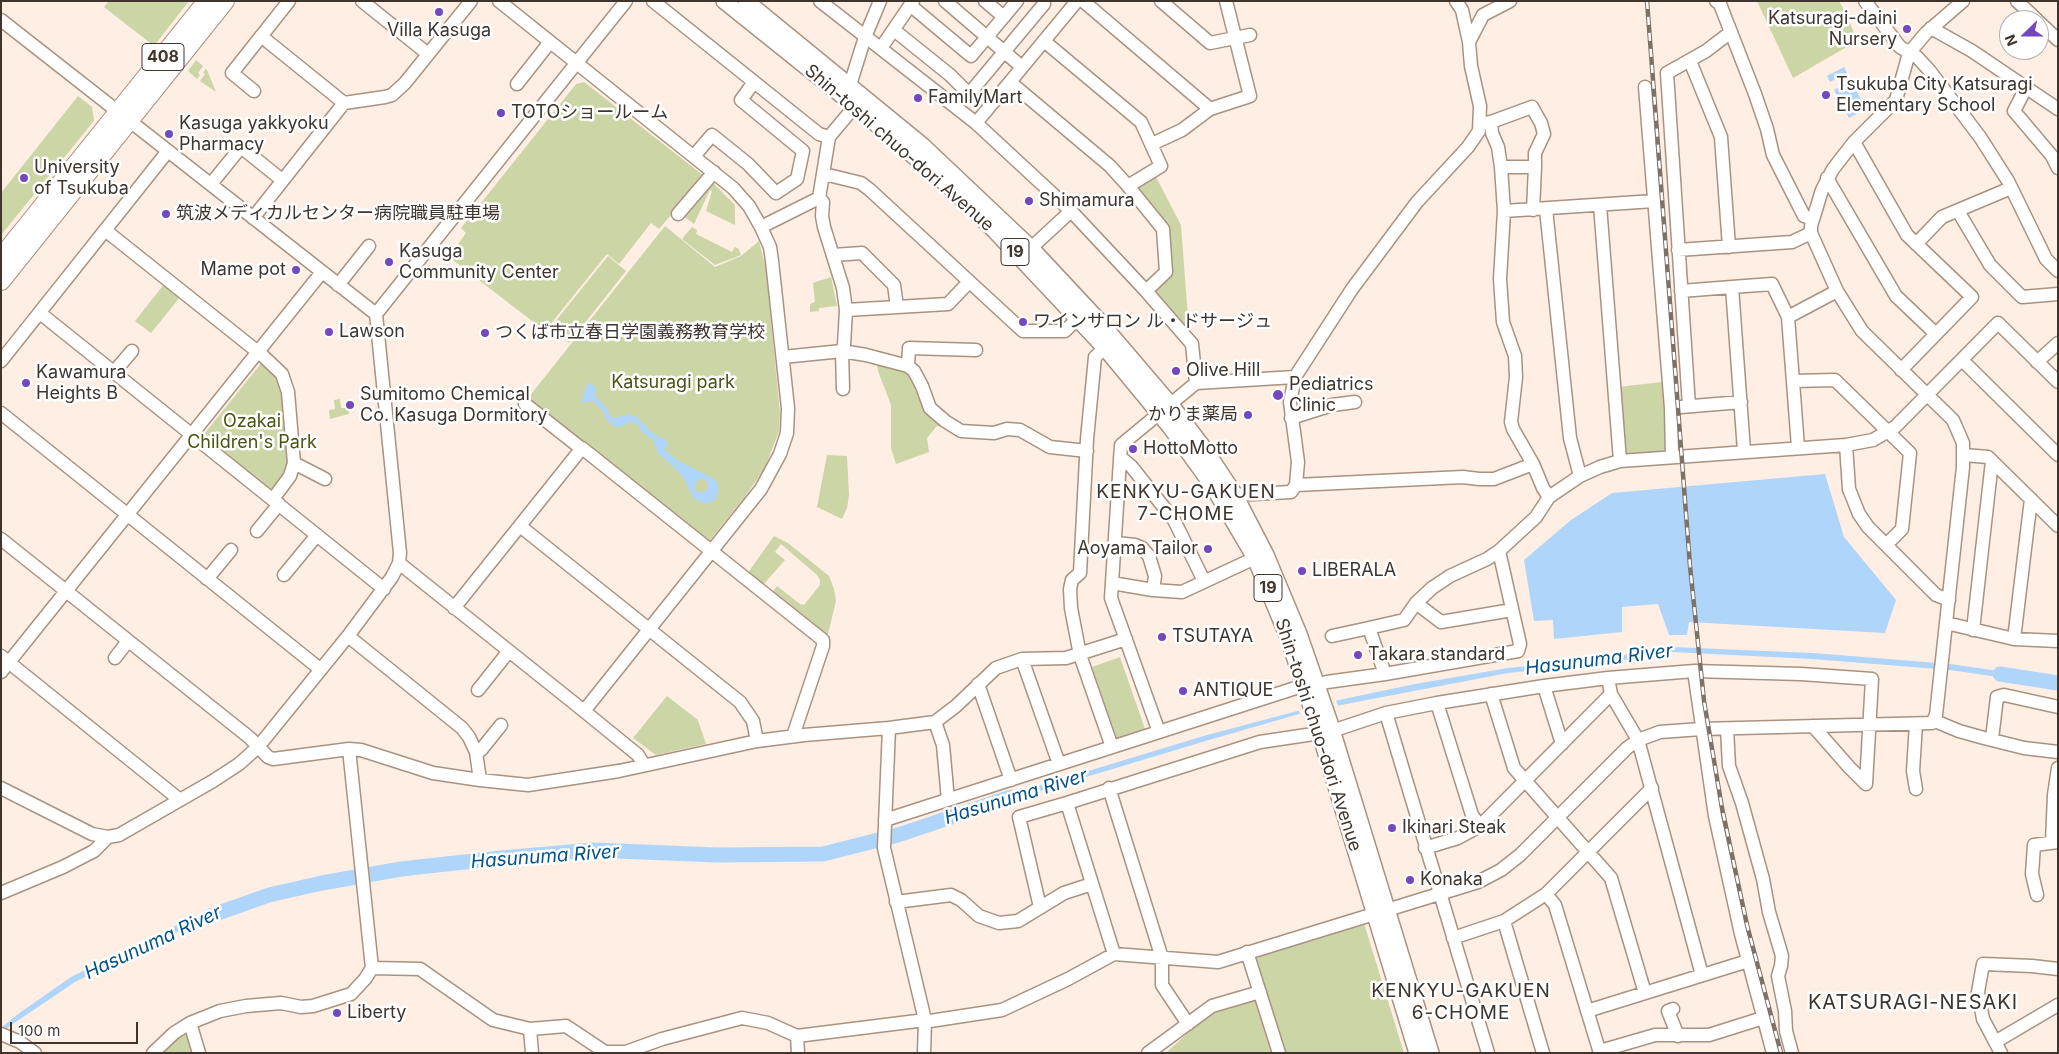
<!DOCTYPE html>
<meta charset="utf-8">
<style>
body{margin:0}
#map{position:relative;width:2059px;height:1054px;overflow:hidden;background:#feeee3;font-family:Inter,sans-serif}
canvas{display:block}
.frame{position:absolute;inset:0;border:2px solid #3f352d;pointer-events:none}
.north{position:absolute;left:1999px;top:10px;width:50px;height:50px;box-sizing:border-box;background:#fff;border:1px solid #b2aeab;border-radius:50%;rotate:248deg;font-size:14px;font-weight:700;line-height:20px;text-align:center;color:#3f352d}
.north::after{content:'';display:block;margin:auto;width:18px;height:22px;background:#7447bf;clip-path:polygon(50% 0,100% 100%,50% 72%,0 100%)}
.scale{position:absolute;left:10px;top:1022px;width:128px;height:22px;box-sizing:border-box;border:2px solid #3f352d;border-top:0;padding-left:6px;font-size:15px;line-height:18px;white-space:nowrap;color:#3f352d;-webkit-text-stroke:4px #fff;paint-order:stroke}
</style>
<div id="map">
<canvas width="2059" height="1054"></canvas>
<div class="frame"></div>
<div class="north">N</div>
<div class="scale">100 m</div>
</div>
<script>
const c = document.querySelector('canvas').getContext('2d');
c.lineJoin = 'round';
function paint(path, color) {
  c.fillStyle = color;
  c.fill(path, 'evenodd');
}
function shape(rows) {
  const path = new Path2D();
  for (const r of rows) {
    path.moveTo(r[0], r[1]);
    for (let i = 2; i < r.length; i += 2) path.lineTo(r[i], r[i + 1]);
  }
  return path;
}
function trace(path, color, width, dash) {
  c.strokeStyle = color;
  c.lineWidth = width;
  c.lineCap = dash ? 'butt' : 'round';
  c.setLineDash(dash || []);
  c.stroke(path);
}
function label(font, color, halo, rows, align = 'center') {
  c.font = font + ' Inter,"Noto Sans JP",sans-serif';
  c.lineWidth = 5;
  c.setLineDash([]);
  c.textBaseline = 'middle';
  c.strokeStyle = halo;
  c.fillStyle = color;
  for (const [text, x, y, turn = 0] of rows) {
    c.save();
    c.translate(x, y);
    c.rotate((+turn || 0) * Math.PI / 180);
    c.textAlign = isNaN(turn) ? turn : align;
    if (halo) c.strokeText(text, 0, 0);
    c.fillText(text, 0, 0);
    c.restore();
  }
}
const green = shape([
 [109,1,189,1,154,46,104,7],
 [1757,1,1839,1,1846,13,1858,43,1850,45,1793,78],
 [196,60,203,66,198,73,200,75,197,79,188,71],
 [206,69,207,70,216,92,200,81,205,74,203,72],
 [584,82,704,176,659,229,651,223,619,264,607,254,545,331,449,257,466,233,461,228,576,84],
 [78,96,92,107,94,121,1,235,1,193],
 [1156,177,1181,225,1189,332,1158,300,1160,298,1155,291,1171,277,1167,228,1138,193,1139,188],
 [713,183,735,205,735,225,706,211,712,191,710,190,694,224,682,215,709,184],
 [665,226,715,267,741,256,759,241,766,269,780,413,779,431,765,468,744,498,710,540,705,541,528,398],
 [692,227,697,230,696,234,732,252,735,247,739,249,741,255,715,265,682,239],
 [608,256,626,271,569,343,550,328],
 [831,277,837,306,819,308,819,311,810,312,810,304,815,302,813,283],
 [165,283,181,296,151,333,135,321],
 [263,361,273,369,283,386,290,467,274,491,269,492,201,438],
 [877,363,908,371,945,423,936,427,927,438,929,452,896,464,891,448,891,405,878,371],
 [1662,382,1669,449,1663,455,1626,457,1622,452,1618,387],
 [340,399,341,408,348,408,349,414,330,419,329,410,335,409,334,400],
 [827,455,847,456,849,495,847,508,842,519,817,507],
 [774,536,788,543,829,576,834,589,836,601,827,638,771,594,777,586,800,604,804,605,820,585,820,580,817,575,781,544,775,552,785,560,762,586,747,574],
 [1120,657,1145,729,1117,739,1092,667],
 [667,696,698,720,706,744,656,755,633,738],
 [1363,920,1404,1053,1284,1053,1255,959,1255,955],
 [1256,997,1275,1053,1166,1053,1210,1012],
 [187,1029,196,1053,159,1053]
]);
const water = shape([
 [1844,67,1847,73,1830,82,1827,76],
 [1851,81,1866,109,1849,118,1834,90],
 [591,383,596,388,595,396,607,408,610,415,614,418,629,414,638,418,651,432,667,441,667,447,664,449,677,460,716,480,719,489,716,499,706,504,694,499,684,479,676,469,658,453,653,440,641,431,638,425,631,421,621,427,615,427,605,418,604,412,594,402,592,401,582,403,581,401,587,385],
 [701,479,706,480,708,485,708,489,701,493,696,491,695,486,697,481],
 [1825,474,1844,537,1896,600,1885,633,1689,622,1687,635,1669,635,1658,604,1622,607,1622,632,1554,639,1553,620,1534,621,1524,560,1571,520,1612,493],
 [1671,647,1813,653,1950,664,2020,674,2019,680,1950,670,1812,659,1672,652,1607,663,1508,673,1341,705,1299,714,1209,740,993,805,992,800,1207,735,1339,700,1415,684,1508,668,1607,658],
 [228,905,230,911,172,934,75,982,1,1032,1,1028,18,1014,71,977,170,928]
]);
const pier = shape([
 [1335,698,1339,708,1301,717,1298,707]
]);
const river = shape([
 [2000,674,2058,683],
 [210,916,269,895,322,883,401,869,501,858,593,850,717,855,823,854,898,835,1011,797]
]);
const minor = shape([
 [362,1,428,54],
 [499,1,733,188,749,206,761,227,770,247,772,261,788,408,787,433,780,454,761,489,584,711],
 [653,1,819,134,829,137],
 [820,1,976,123,1071,211,1146,291,1192,344,1196,383],
 [945,1,1022,67],
 [985,1,1004,17],
 [1083,1,1210,109],
 [1161,1,1210,43,1250,35],
 [1456,1,1462,10,1469,42],
 [1716,1,1720,4,1755,94,1767,129,1773,155,1804,216,1812,219],
 [1865,1,1900,47,1917,57,1929,70,1980,137,2008,181,2046,259,2058,271],
 [2017,1,2037,20],
 [910,5,971,56,1017,1],
 [1,20,376,314],
 [2039,22,2058,40],
 [1931,28,1972,51,2058,109],
 [894,30,950,75,969,94,1044,4],
 [261,36,344,103,385,97,392,95,405,83,471,1],
 [1044,41,1141,122,1161,166,1128,186,1163,229,1166,272,1146,291],
 [881,48,913,1],
 [1690,61,1721,137,1729,247],
 [1010,82,1110,166,1128,186],
 [517,84,550,42],
 [850,85,865,37,880,1],
 [1645,87,1671,408,1672,457],
 [2026,88,2014,111,2052,156,2058,168],
 [254,91,232,73,289,1],
 [1491,122,1532,107,1541,123,1544,134,1535,153,1535,167,1501,167],
 [976,123,1077,1],
 [1480,124,1491,122,1492,133,1498,147,1501,167,1504,211,1500,279,1503,322,1515,356,1516,377,1511,422,1513,429,1533,464,1543,488,1549,497],
 [1854,142,1907,235,1972,297,1901,370],
 [1152,144,1182,130,1210,109,1250,96,1226,1],
 [694,156,712,135,748,164,776,193,797,179,803,151,741,100,754,82],
 [824,174,861,183,870,190,1023,331,1065,331,1078,318],
 [1827,178,1896,296,1936,334],
 [211,184,241,147,282,180],
 [1600,205,1620,461],
 [1546,209,1570,438,1580,476],
 [1533,210,1535,167],
 [1504,211,1654,201],
 [1958,211,1990,265,2022,297,2058,294],
 [678,214,714,172],
 [253,218,344,103],
 [761,227,819,198,829,137,855,106],
 [105,230,263,356,282,374,288,392,294,463,290,476,273,499],
 [1916,244,1942,217,2011,188],
 [1031,248,1071,211],
 [1678,250,1792,242,1811,233],
 [833,255,862,253,894,285,897,307],
 [338,285,369,246],
 [1681,291,1732,287],
 [846,310,948,304,969,282],
 [40,313,384,589],
 [1105,348,1095,357,1087,439,1080,573,1072,580,1070,589,1071,608,1080,655,1112,747],
 [783,357,842,351,844,345,846,310,843,288,824,227,822,216,823,202,819,198],
 [1962,360,2058,455],
 [1,361,168,151],
 [2037,362,2058,343],
 [908,366,909,348,976,350],
 [114,372,132,351],
 [1793,381,1835,380,1910,453,1902,529,1886,545],
 [843,389,842,351,866,355,908,366,914,371,922,386,930,408,945,421,961,431,994,433,1007,429,1020,430,1050,447,1087,451],
 [525,404,582,449],
 [1689,406,1667,73,1706,51,1731,32],
 [1681,407,1741,402],
 [1,413,320,669],
 [1291,418,1332,405,1355,402],
 [1846,445,1849,489,1859,514,1868,527,1936,595,1949,600],
 [1798,447,1788,317,1837,291],
 [1744,451,1732,287,1772,284,1788,317],
 [1964,455,1988,457,2058,526],
 [1120,457,1131,466,1174,520,1204,581],
 [294,463,325,479],
 [1296,485,1463,477,1479,479,1494,479,1533,464],
 [1235,495,1291,492,1296,485,1298,462,1290,402,1295,377],
 [520,526,740,702,753,721,757,741],
 [257,531,279,504],
 [1,539,250,738,268,757,273,759,349,749,361,750,433,773,480,780,528,785,619,771,757,741,804,735,889,728,935,722,956,706,996,668,1022,659,1066,658,1126,639],
 [1116,543,1135,545,1142,548,1149,556,1155,576,1153,590],
 [399,563,584,711,638,755,644,765],
 [284,575,317,535],
 [207,579,231,550],
 [1112,583,1153,590,1182,592,1255,558],
 [1416,603,1441,622,1512,610],
 [454,608,582,448,823,640,823,646,793,736],
 [1946,623,2014,639,2058,641],
 [1973,630,1992,461],
 [348,636,462,728,469,737,476,752,480,780],
 [1332,636,1369,628],
 [2014,639,2031,499],
 [1,656,180,800],
 [115,658,128,641],
 [1022,659,1059,764],
 [1694,671,1715,816,1741,934,1773,1053],
 [1,672,322,272],
 [1385,674,1518,651,1520,644,1499,551],
 [1608,678,1611,694,1638,740,1702,975],
 [978,684,1011,780],
 [1317,685,1327,682,1385,674,1369,628,1404,620,1416,603,1432,588,1450,576,1487,559,1499,551,1536,517,1549,497,1580,476,1600,467,1620,461,1846,445,1873,440,1895,427,1998,323,2058,382],
 [1544,686,1562,744],
 [478,690,509,651],
 [1491,694,1514,768,1611,878,1645,993],
 [1437,703,1472,815,1480,826],
 [1386,713,1488,1053],
 [1935,721,1959,731,1984,738,2024,748,2058,752],
 [935,722,943,745,948,800],
 [1916,724,1913,771,1916,789],
 [1813,726,1849,767,1866,784],
 [889,728,884,848,925,1020,924,1053],
 [1727,729,1729,766,1742,803,1763,879,1769,912,1782,956,1781,966,1778,976,1785,1011,1786,1031,1792,1053],
 [1332,731,1386,713,1437,703,1544,686,1608,678,1694,671,1801,674,1872,679,1866,784],
 [1159,732,1111,598,1121,445,1196,383,1295,377,1352,289,1417,202,1468,147,1479,131,1480,106,1471,66,1469,42,1483,15,1510,1],
 [1992,739,1997,697,2004,695,2058,707],
 [349,749,372,968,420,969,493,1020,530,1029,566,1026,605,1052,626,1052,662,1039,742,1018,768,1023,797,1036,925,1020,930,1021,1002,1010,1068,979,1114,954,1218,962,1478,882,1501,870,1520,855,1627,748,1638,740,1660,732,1701,729,1932,723,1936,715,1963,467,1963,443,1953,420,1862,331,1837,291,1811,233,1811,226,1822,190,1833,169,1854,142,1896,100,1909,53,1926,33,1963,1],
 [476,752,481,750,501,725],
 [1,788,92,834,108,837,119,835,213,781,239,764,258,747,348,636,392,577,399,563,400,553,376,314,626,1],
 [1109,788,1162,958,1162,985,1188,1024],
 [1067,803,1260,742,1320,733],
 [885,820,1305,685],
 [2052,842,2054,795,2058,768],
 [1425,848,1458,838,1480,826,1611,694],
 [1,893,63,867,94,851,108,837],
 [1546,894,1555,905,1600,1053],
 [2037,895,2032,874,2034,845,2058,842],
 [896,902,951,895,961,900,979,916,999,923,1018,921,1064,893,1092,884],
 [1040,907,1019,817,1067,803,1114,954],
 [1504,921,1543,1053],
 [1453,938,1504,921,1546,894,1652,788],
 [1247,952,1279,1053],
 [1673,1009,1668,1011,1678,1036],
 [1587,1011,1748,961],
 [190,1023,199,1053],
 [530,1029,532,1053],
 [1,1034,20,1042,35,1053],
 [797,1036,798,1053],
 [1995,1042,2058,1005],
 [1600,1051,1655,1035,1709,1035,1763,1018],
 [153,1053,174,1033,190,1023,220,1011,246,1006,281,1003,301,1007,313,1006,351,994,365,979,372,968],
 [1148,1053,1212,1006,1260,992],
 [2001,1053,1983,1019,1978,992,1983,964,2032,966,2058,969]
]);
const major = shape([
 [724,1,855,106,952,189,996,232,1105,348,1171,428,1212,485,1255,558,1287,635,1317,724,1417,1053],
 [746,1,922,145,1031,248,1101,323,1171,405,1206,451,1235,495,1266,555,1299,634,1329,720,1431,1053]
]);
const highway = shape([
 [1,258,207,1],
 [1,281,225,1]
]);
const rail = shape([
 [1647,1,1690,566,1704,701,1722,808,1747,925,1781,1053]
]);
const markers = [
 [439,12,5,"#7447bf"],
 [1907,29,5,"#7447bf"],
 [1826,95,5,"#7447bf"],
 [918,98,5,"#7447bf"],
 [501,113,5,"#7447bf"],
 [169,134,5,"#7447bf"],
 [24,178,5,"#7447bf"],
 [1029,201,5,"#7447bf"],
 [166,214,5,"#7447bf"],
 [389,262,5,"#7447bf"],
 [296,270,5,"#7447bf"],
 [1023,322,5,"#7447bf"],
 [329,332,5,"#7447bf"],
 [485,333,5,"#7447bf"],
 [1176,371,5,"#7447bf"],
 [26,383,5,"#7447bf"],
 [1278,395,6,"#7447bf"],
 [350,405,5,"#7447bf"],
 [1248,415,5,"#7447bf"],
 [1133,449,5,"#7447bf"],
 [1208,549,5,"#7447bf"],
 [1302,571,5,"#7447bf"],
 [1162,637,5,"#7447bf"],
 [1358,655,5,"#7447bf"],
 [1183,691,5,"#7447bf"],
 [1392,828,5,"#7447bf"],
 [1410,880,5,"#7447bf"],
 [337,1013,5,"#7447bf"]
];
const shields = [
 [163,57,42],
 [1015,252,28],
 [1268,588,28]
];
const shieldNames = [
 ["408",163,57],
 ["19",1015,252],
 ["19",1268,588]
];
const poiNames = [
 ["Katsuragi-daini",1897,19,"right"],
 ["Nursery",1897,40,"right"],
 ["Villa Kasuga",439,31,"center"],
 ["Tsukuba City Katsuragi",1836,85],
 ["Elementary School",1836,106],
 ["FamilyMart",928,98],
 ["TOTOショールーム",511,113],
 ["Kasuga yakkyoku",179,124],
 ["Pharmacy",179,145],
 ["University",34,168],
 ["of Tsukuba",34,189],
 ["Shimamura",1039,201],
 ["筑波メディカルセンター病院職員駐車場",176,214],
 ["Kasuga",399,252],
 ["Community Center",399,273],
 ["Mame pot",286,270,"right"],
 ["ワインサロン ル・ドサージュ",1033,322],
 ["Lawson",339,332],
 ["つくば市立春日学園義務教育学校",495,333],
 ["Olive Hill",1186,371],
 ["Kawamura",36,373],
 ["Heights B",36,394],
 ["Pediatrics",1289,385],
 ["Clinic",1289,406],
 ["Sumitomo Chemical",360,395],
 ["Co. Kasuga Dormitory",360,416],
 ["かりま薬局",1238,415,"right"],
 ["HottoMotto",1143,449],
 ["Aoyama Tailor",1198,549,"right"],
 ["LIBERALA",1312,571],
 ["TSUTAYA",1172,637],
 ["Takara standard",1368,655],
 ["ANTIQUE",1193,691],
 ["Ikinari Steak",1402,828],
 ["Konaka",1420,880],
 ["Liberty",347,1013]
];
const streetNames = [
 ["Shin-toshi chuo-dori Avenue",899,148,41],
 ["Shin-toshi chuo-dori Avenue",1318,735,72]
];
const parkNames = [
 ["Katsuragi park",673,383],
 ["Ozakai",252,422],
 ["Children's Park",252,443]
];
const neighbourhoodNames = [
 ["KENKYU-GAKUEN",1186,492],
 ["7-CHOME",1186,514],
 ["KENKYU-GAKUEN",1461,991],
 ["6-CHOME",1461,1013]
];
const waterNames = [
 ["Hasunuma River",1599,660,-7],
 ["Hasunuma River",1016,797,-17],
 ["Hasunuma River",545,857,-4],
 ["Hasunuma River",153,943,-25]
];
const quarterNames = [
 ["KATSURAGI-NESAKI",1913,1003]
];
paint(green, '#cbd5a6');
paint(water, '#afd5fb');
paint(pier, '#feeee3');
trace(river, '#afd5fb', 15);
trace(minor, '#a99280', 15);
trace(major, '#a99280', 18);
trace(highway, '#a99280', 20);
trace(minor, '#fff', 12);
trace(major, '#fff', 15);
trace(highway, '#fff', 18);
trace(rail, '#7d7168', 4.5);
trace(rail, '#fff', 2.5, [8]);
for (const [x, y, r, color] of markers) {
  const dot = new Path2D();
  dot.arc(x, y, r, 0, 2 * Math.PI);
  c.fillStyle = color;
  c.fill(dot);
  trace(dot, '#fff', 2);
}
for (const [x, y, w] of shields) {
  const box = new Path2D();
  box.roundRect(x - w / 2, y - 13.5, w, 27, 4);
  c.fillStyle = '#fff';
  c.fill(box);
  trace(box, '#3f352d', 1);
}
label('bold 16px', '#3f352d', null, shieldNames);
label('18px', '#3f352d', '#fff', poiNames, 'left');
label('18px', '#3f352d', '#fff', streetNames);
label('18px', '#4b5510', '#fff', parkNames);
c.letterSpacing = '1px';
label('19px', '#3f352d', '#fff', neighbourhoodNames);
c.letterSpacing = '0px';
label('italic 19px', '#035289', '#fff', waterNames);
c.letterSpacing = '1px';
label('20px', '#3f352d', '#fff', quarterNames);
c.letterSpacing = '0px';
</script>
